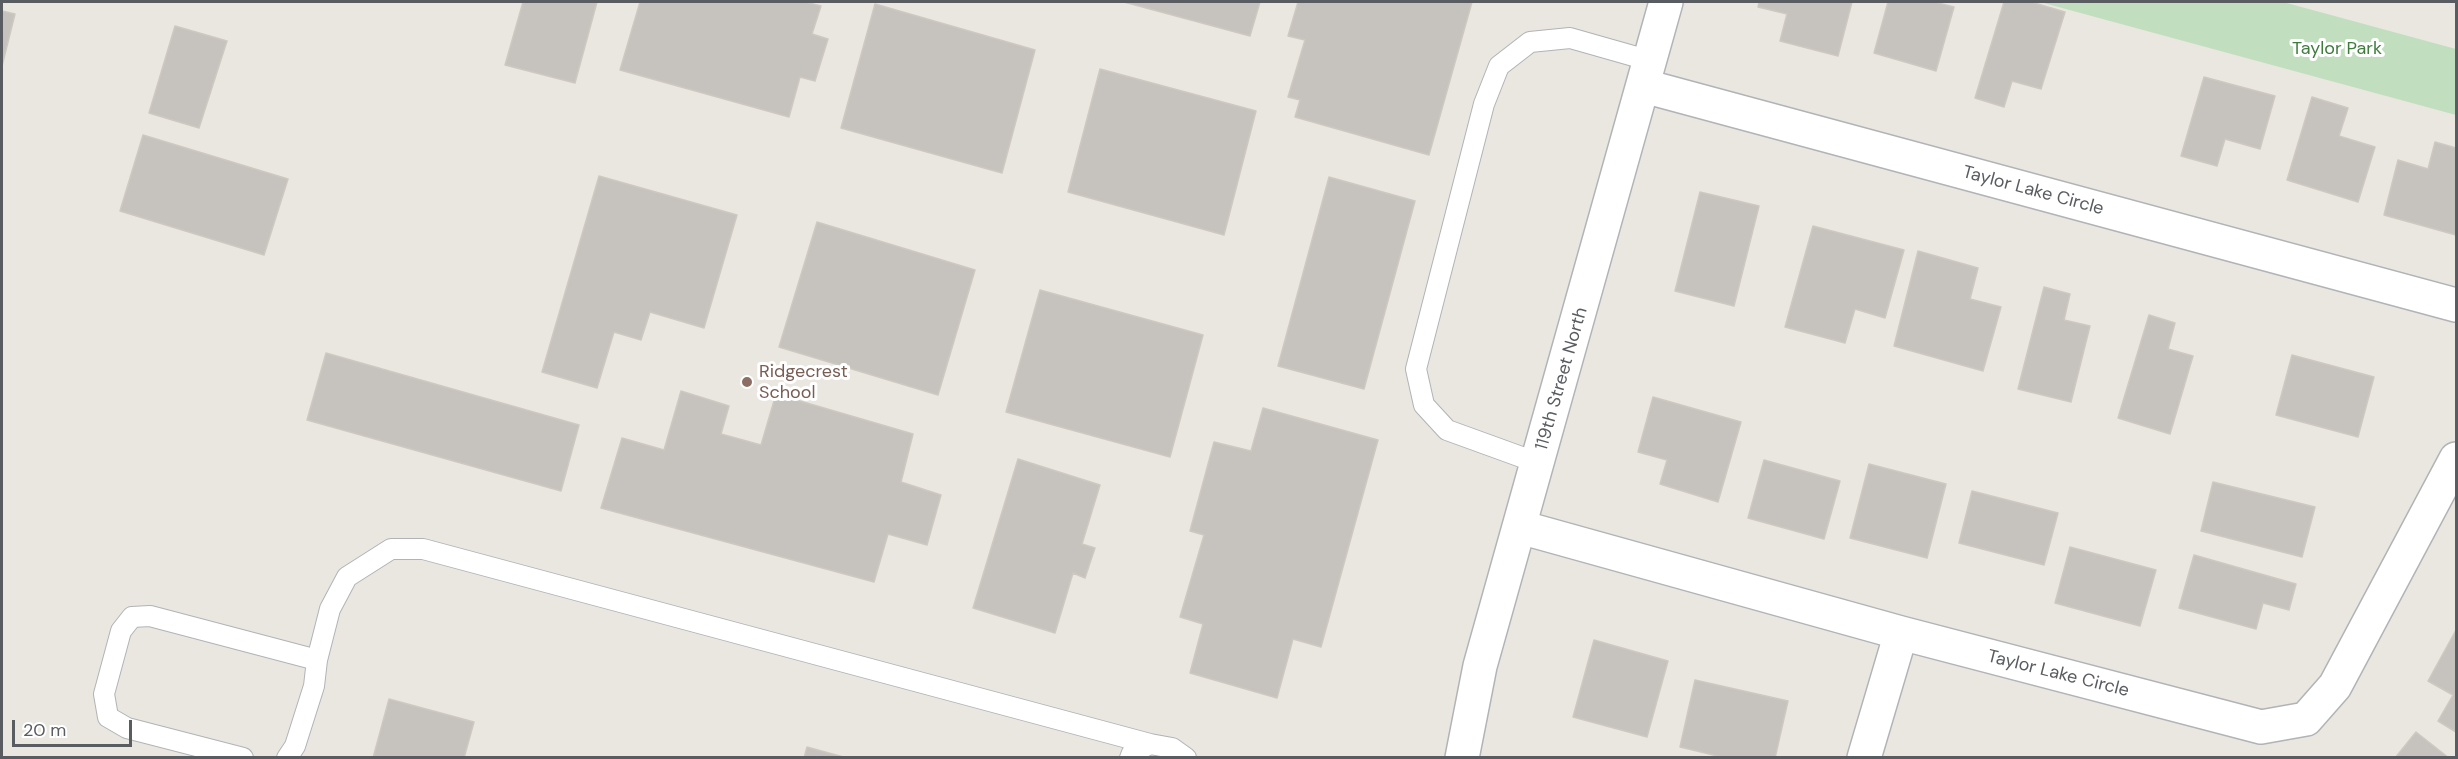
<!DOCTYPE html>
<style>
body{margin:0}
#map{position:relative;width:2458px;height:759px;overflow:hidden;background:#eae7e0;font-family:"DM Sans",sans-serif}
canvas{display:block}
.frame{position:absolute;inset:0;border:3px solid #595c60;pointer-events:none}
.scale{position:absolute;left:12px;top:720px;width:120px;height:27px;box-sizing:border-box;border:3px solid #595c60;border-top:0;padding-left:8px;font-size:18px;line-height:21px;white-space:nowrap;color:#595c60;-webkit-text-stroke:4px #fff;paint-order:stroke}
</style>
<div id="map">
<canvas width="2458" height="759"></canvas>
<div class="frame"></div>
<div class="scale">20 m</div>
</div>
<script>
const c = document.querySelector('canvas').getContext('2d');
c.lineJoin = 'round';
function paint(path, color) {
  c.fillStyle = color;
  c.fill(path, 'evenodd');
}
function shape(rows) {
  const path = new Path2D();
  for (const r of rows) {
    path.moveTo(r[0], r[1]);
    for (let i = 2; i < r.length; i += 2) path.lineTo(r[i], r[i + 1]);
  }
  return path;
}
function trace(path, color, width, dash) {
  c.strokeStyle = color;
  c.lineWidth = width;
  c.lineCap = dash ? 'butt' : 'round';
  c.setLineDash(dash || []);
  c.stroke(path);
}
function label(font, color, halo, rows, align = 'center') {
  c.font = font + ' "DM Sans",sans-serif';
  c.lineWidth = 6;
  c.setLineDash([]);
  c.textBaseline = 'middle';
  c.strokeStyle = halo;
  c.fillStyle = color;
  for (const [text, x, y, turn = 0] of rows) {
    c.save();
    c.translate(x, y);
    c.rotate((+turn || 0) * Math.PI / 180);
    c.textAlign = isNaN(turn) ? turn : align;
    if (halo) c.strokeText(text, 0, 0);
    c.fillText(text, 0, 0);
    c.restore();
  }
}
const green = shape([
 [2040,2,2283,2,2456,49,2456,115]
]);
const building = shape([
 [523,2,597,2,575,83,505,65,523,2],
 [640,2,805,2,821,6,812,34,828,39,815,81,800,77,789,117,620,70,640,2],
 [1124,2,1260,2,1250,36,1124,2],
 [1298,2,1472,2,1429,155,1295,117,1300,100,1288,97,1305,40,1288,36,1298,2],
 [1759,2,1852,2,1838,56,1780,41,1787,14,1758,7,1759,2],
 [1888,2,1934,2,1954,7,1936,71,1874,53,1888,2],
 [2004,2,2031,2,2065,12,2041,89,2012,81,2004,107,1975,98,2004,2],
 [875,4,1035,50,1002,173,841,128,875,4],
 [2,11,15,14,2,66,2,11],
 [175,26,227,41,199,128,149,113,175,26],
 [1100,69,1256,111,1224,235,1068,192,1100,69],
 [2204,77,2275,96,2260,149,2225,139,2217,166,2181,156,2204,77],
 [2312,97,2348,108,2339,136,2375,147,2358,202,2287,180,2312,97],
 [143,135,288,179,264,255,120,211,143,135],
 [2435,142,2456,148,2456,235,2384,215,2398,160,2428,169,2435,142],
 [599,176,737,215,704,328,650,312,641,340,614,332,597,388,542,372,599,176],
 [1329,177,1415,201,1364,389,1278,366,1329,177],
 [1700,192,1759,206,1734,306,1675,291,1700,192],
 [817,222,975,270,938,395,779,347,817,222],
 [1813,226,1904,250,1885,318,1855,309,1845,343,1785,327,1813,226],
 [1918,251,1978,268,1970,299,2001,307,1983,371,1894,346,1918,251],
 [2044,287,2070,294,2064,320,2090,326,2071,402,2018,389,2044,287],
 [1040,290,1203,335,1170,457,1006,412,1040,290],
 [2149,315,2175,323,2168,349,2193,356,2170,434,2118,418,2149,315],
 [326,353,579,425,561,491,307,420,326,353],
 [2292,355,2374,377,2358,437,2276,415,2292,355],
 [681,391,729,406,721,434,761,445,776,394,913,434,901,482,941,495,927,545,888,534,874,582,601,508,622,438,664,450,681,391],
 [1653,397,1741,422,1718,502,1660,484,1667,460,1638,452,1653,397],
 [1263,408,1378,440,1321,647,1293,639,1277,698,1190,673,1203,624,1180,617,1204,535,1190,531,1214,442,1251,451,1263,408],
 [1018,459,1100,485,1082,544,1095,548,1085,578,1073,573,1055,633,973,608,1018,459],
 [1764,460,1840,481,1824,539,1748,518,1764,460],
 [1869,464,1946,484,1927,558,1850,538,1869,464],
 [2213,482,2315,507,2302,557,2201,531,2213,482],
 [1972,491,2058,513,2044,565,1959,543,1972,491],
 [2070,547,2156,570,2140,626,2055,603,2070,547],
 [2194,555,2296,584,2289,610,2263,603,2256,629,2179,608,2194,555],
 [2456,630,2456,732,2438,721,2453,695,2428,681,2456,630],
 [1594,640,1668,661,1647,737,1573,717,1594,640],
 [1695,680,1788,701,1775,758,1726,758,1680,747,1695,680],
 [389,699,474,722,464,758,373,758,389,699],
 [2416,732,2449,758,2395,758,2416,732],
 [807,747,847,758,804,758,807,747]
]);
const service = shape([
 [1538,463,1447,430,1424,405,1416,369,1484,104,1499,66,1530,42,1570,38,1651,61],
 [243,758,127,728,108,717,104,694,121,631,132,617,150,616,317,660],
 [287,758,295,746,314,686,317,660,330,609,347,577,391,549,423,549,1150,744],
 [1130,758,1132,753,1150,744,1172,748,1186,758]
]);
const minor = shape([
 [1644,86,2456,305],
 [1520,527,1901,633,2261,727,2306,719,2335,686,2456,459],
 [1864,758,1901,633]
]);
const tertiary = shape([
 [1462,758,1480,666,1666,2]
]);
const markers = [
 [747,382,6,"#8d6e63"]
];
const parkNames = [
 ["Taylor Park",2337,49]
];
const streetNames = [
 ["Taylor Lake Circle",2033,191,15],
 ["119th Street North",1562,379,-74],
 ["Taylor Lake Circle",2058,674,14]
];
const educationNames = [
 ["Ridgecrest",759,372],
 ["School",759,393]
];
paint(green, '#c1dfbf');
paint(building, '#c6c2be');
trace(building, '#cec9c0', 1.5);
trace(service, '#b1b3b7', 22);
trace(minor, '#b1b3b7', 36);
trace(tertiary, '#b1b3b7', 36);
trace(service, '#fff', 20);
trace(minor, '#fff', 33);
trace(tertiary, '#fff', 33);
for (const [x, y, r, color] of markers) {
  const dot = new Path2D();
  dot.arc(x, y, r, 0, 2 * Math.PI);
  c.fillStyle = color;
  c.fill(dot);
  trace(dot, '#fff', 2);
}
label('18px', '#3e7b3d', '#fff', parkNames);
label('18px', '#595c60', '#fff', streetNames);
label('18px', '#785e54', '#fff', educationNames, 'left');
</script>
